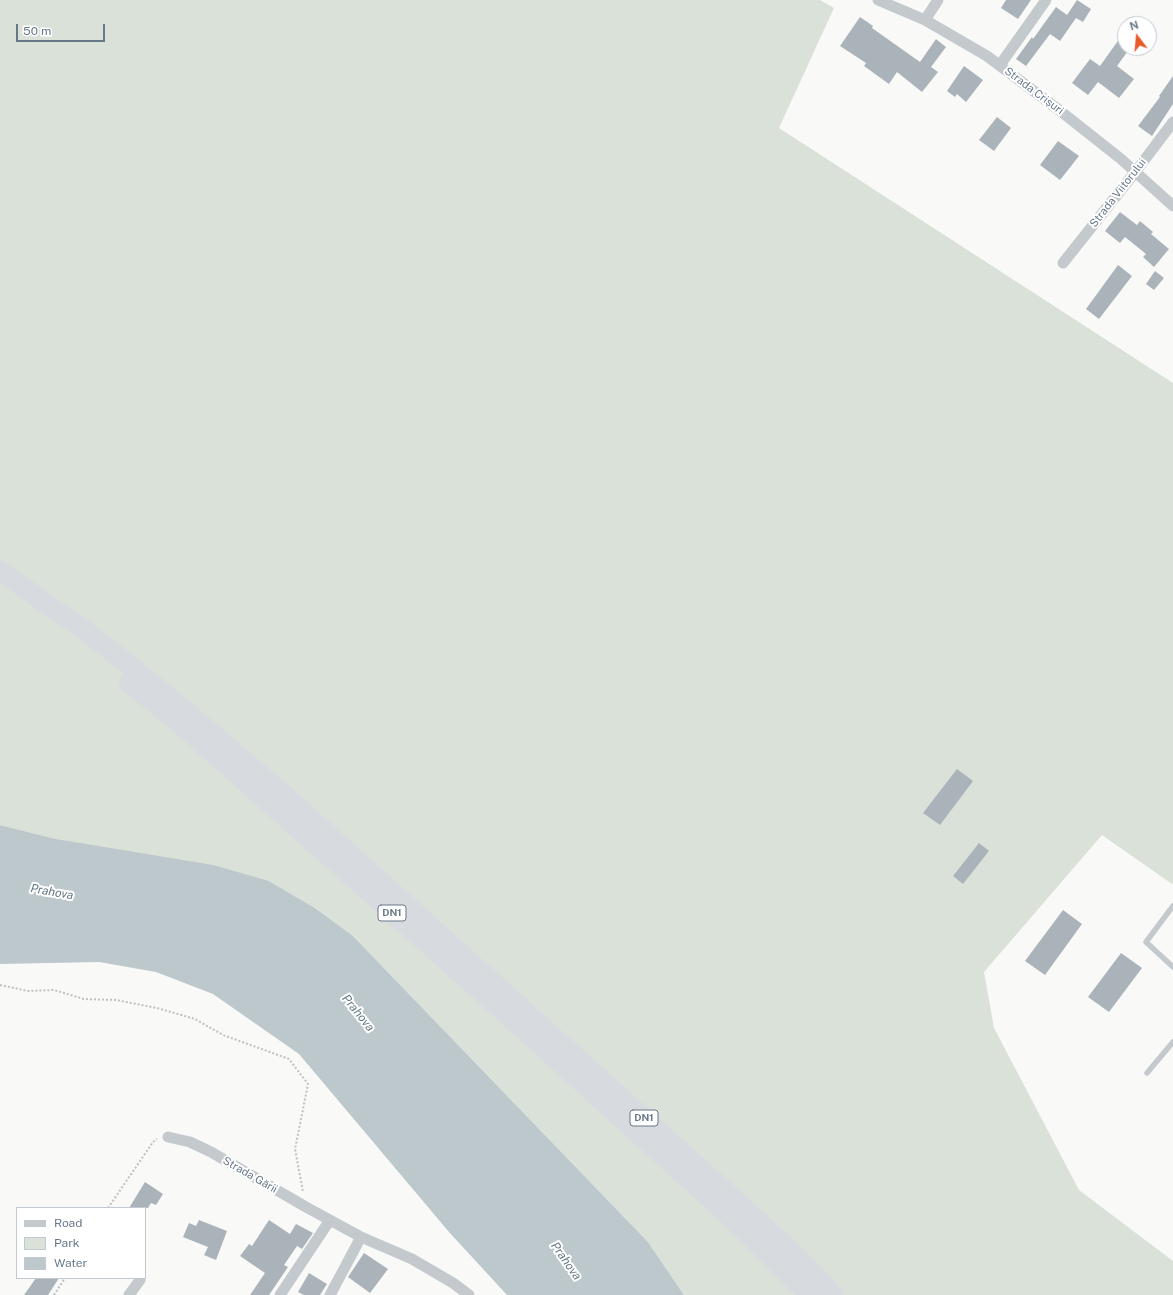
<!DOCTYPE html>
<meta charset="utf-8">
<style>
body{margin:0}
#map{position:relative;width:1173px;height:1295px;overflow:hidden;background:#f9f9f7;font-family:"Public Sans",sans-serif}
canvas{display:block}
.legend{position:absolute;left:16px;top:1207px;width:130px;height:72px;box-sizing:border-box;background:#fff;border:1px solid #c2c9d0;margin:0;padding:5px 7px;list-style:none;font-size:12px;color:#677889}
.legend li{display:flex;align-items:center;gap:8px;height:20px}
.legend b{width:20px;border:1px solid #c2c9d0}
.north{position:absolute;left:1117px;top:16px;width:40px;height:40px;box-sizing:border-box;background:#fff;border:1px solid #c2c9d0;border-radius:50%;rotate:344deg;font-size:11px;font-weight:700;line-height:16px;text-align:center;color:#677889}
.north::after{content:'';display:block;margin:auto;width:14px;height:18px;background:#e85b27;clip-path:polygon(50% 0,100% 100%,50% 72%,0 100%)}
.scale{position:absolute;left:16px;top:24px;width:89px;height:18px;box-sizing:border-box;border:2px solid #677889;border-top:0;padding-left:5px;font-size:12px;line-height:14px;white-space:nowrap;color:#677889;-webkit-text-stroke:3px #fff;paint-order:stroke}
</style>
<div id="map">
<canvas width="1173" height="1295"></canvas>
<ul class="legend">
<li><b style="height:5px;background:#c4c9cd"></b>Road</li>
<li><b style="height:11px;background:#dae1d8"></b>Park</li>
<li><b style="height:11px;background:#bdc8cc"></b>Water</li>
</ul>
<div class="north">N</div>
<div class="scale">50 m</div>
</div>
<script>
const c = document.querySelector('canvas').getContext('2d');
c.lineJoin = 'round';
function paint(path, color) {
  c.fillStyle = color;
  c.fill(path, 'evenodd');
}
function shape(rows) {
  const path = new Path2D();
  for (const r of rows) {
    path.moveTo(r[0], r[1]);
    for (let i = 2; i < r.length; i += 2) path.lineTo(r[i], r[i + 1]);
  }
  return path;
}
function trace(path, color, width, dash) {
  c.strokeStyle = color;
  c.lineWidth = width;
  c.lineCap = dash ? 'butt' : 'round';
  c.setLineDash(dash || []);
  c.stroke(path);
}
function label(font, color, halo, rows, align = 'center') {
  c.font = font + ' "Public Sans",sans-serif';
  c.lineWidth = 4;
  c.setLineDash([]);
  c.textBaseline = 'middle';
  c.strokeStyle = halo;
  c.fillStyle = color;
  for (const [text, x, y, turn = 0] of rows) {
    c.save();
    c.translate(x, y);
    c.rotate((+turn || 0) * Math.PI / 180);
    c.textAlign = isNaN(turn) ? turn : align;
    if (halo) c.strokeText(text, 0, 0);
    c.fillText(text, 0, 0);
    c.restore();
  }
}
const green = shape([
 [0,0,820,0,834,8,779,128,1173,383,1173,883,1172,884,1102,835,984,972,994,1028,1079,1190,1173,1261,1173,1295,684,1295,648,1242,353,936,315,908,269,881,56,839,0,825]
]);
const water = shape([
 [0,825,56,839,213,865,269,881,315,908,353,936,648,1242,684,1295,507,1295,449,1232,299,1054,213,994,156,972,99,962,0,964]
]);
const building = shape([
 [1006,0,1031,0,1018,19,1001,8],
 [1077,0,1091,9,1083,22,1076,18,1060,41,1050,34,1026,66,1016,59,1032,37,1033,39,1056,7,1067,15],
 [860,17,873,26,872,28,920,62,936,39,946,47,931,67,938,72,922,92,897,72,889,84,864,66,866,63,840,46],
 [1125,31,1125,48,1130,48,1117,66,1134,79,1119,98,1098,82,1088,95,1072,83,1090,59,1100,66],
 [964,66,983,80,966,102,957,94,955,97,947,91],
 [1173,76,1173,104,1152,136,1138,126,1160,97,1159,96],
 [997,117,1011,128,994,151,979,140],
 [1058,141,1079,156,1060,180,1040,165],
 [1120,212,1137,225,1140,221,1153,232,1151,234,1169,249,1154,267,1143,257,1146,254,1125,237,1120,243,1105,231],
 [1118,265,1132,276,1099,319,1086,309],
 [1155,271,1164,278,1154,290,1146,284],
 [957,769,973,781,940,825,923,813],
 [979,843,989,851,963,884,953,876],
 [1063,910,1082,924,1045,975,1025,961],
 [1121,953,1142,968,1109,1012,1088,997],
 [145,1182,163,1194,156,1205,151,1203,148,1208,129,1208],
 [199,1220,227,1231,216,1260,204,1255,208,1247,183,1237,189,1223,196,1226],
 [269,1220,290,1234,296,1224,313,1233,302,1249,297,1246,284,1265,288,1267,269,1295,250,1295,265,1273,240,1256,249,1244,252,1246],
 [364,1253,388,1269,370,1293,348,1277],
 [309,1273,327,1284,320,1295,304,1295,298,1292],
 [36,1278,59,1278,48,1295,24,1295]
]);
const path = shape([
 [0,985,28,991,54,990,84,999,116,1000,157,1008,195,1019,223,1035,289,1059,308,1084,295,1149,303,1192],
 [108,1208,153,1142,157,1139],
 [54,1295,65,1278]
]);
const lane = shape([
 [1173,906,1146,942,1173,967],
 [1147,1073,1173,1042]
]);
const street = shape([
 [878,0,925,20,987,56,1059,110,1121,159,1173,206],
 [925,20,938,0],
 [1000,65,1046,0],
 [1063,263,1136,171,1173,122],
 [168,1137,190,1142,211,1152,306,1207,361,1237,412,1259,453,1283,469,1295],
 [129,1295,140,1280],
 [280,1295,330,1220],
 [330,1295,361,1237]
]);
const highway = shape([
 [0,571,84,630,138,672,187,712,280,791,735,1200,781,1242,816,1276,833,1295],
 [129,683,179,723,495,1004,727,1214,809,1295]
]);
const shields = [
 [392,913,28],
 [644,1118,28]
];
const shieldNames = [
 ["DN1",392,913],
 ["DN1",644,1118]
];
const streetNames = [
 ["Strada Crișuri",1034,91,37],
 ["Strada Viitorului",1118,193,-52],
 ["Strada Gării",250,1175,30]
];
const waterNames = [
 ["Prahova",52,892,10],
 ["Prahova",358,1013,51],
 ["Prahova",566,1261,55]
];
paint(green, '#dae1d8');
paint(water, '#bdc8cc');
paint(building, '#abb3ba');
trace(path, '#bec1c4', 2, [2, 2]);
trace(lane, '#c4c9cd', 5.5);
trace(street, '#c4c9cd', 11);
trace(highway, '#d7dbdf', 20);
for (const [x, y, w] of shields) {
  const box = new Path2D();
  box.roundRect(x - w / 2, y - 8, w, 16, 3);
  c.fillStyle = '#fff';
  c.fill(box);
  trace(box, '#677889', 1);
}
label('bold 10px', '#677889', null, shieldNames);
label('11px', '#677889', '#fff', streetNames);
label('italic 12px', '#637a83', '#fff', waterNames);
</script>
